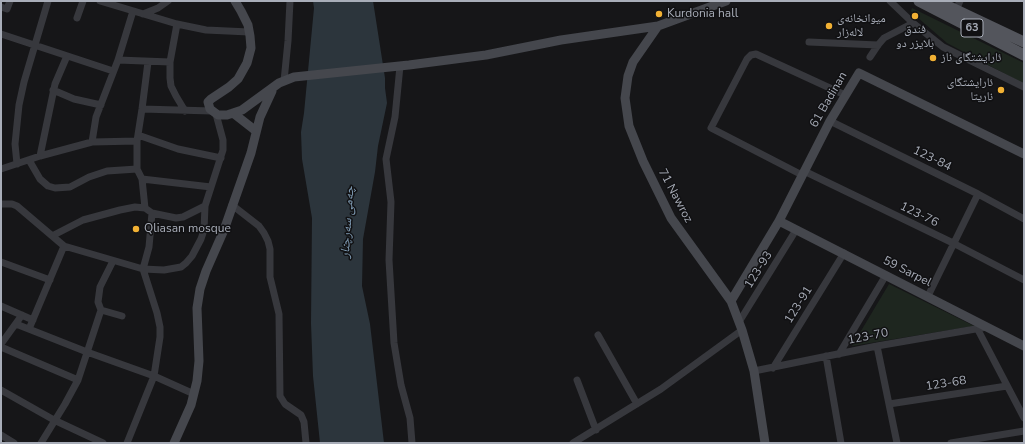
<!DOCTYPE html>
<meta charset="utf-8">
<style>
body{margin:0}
#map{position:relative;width:1025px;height:444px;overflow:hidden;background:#161618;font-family:"Nunito Sans",sans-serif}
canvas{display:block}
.frame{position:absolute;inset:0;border:2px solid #a8adb8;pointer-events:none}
</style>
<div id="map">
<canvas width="1025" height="444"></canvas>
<div class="frame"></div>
</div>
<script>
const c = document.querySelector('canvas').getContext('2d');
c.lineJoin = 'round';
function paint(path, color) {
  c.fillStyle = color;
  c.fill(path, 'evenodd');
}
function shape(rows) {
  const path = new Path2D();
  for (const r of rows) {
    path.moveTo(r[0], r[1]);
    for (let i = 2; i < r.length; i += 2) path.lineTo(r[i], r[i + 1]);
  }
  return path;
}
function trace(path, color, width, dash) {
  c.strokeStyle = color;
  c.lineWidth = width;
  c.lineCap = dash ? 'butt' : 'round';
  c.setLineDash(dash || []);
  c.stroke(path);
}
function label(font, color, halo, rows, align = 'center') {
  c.font = font + ' "Nunito Sans","Noto Naskh Arabic",sans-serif';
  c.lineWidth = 3;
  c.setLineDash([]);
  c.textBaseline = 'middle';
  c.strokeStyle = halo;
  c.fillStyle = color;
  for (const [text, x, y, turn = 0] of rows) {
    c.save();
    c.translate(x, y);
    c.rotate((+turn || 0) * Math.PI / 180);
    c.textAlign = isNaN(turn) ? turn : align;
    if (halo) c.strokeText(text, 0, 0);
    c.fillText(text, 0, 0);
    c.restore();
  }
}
const green = shape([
 [912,8,1024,63,1024,84,947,43,917,17,911,11],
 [889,284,974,326,852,346]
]);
const water = shape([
 [313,1,373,1,385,78,385,88,387,103,378,146,375,172,363,239,362,286,370,324,384,443,320,443,313,376,311,323,312,218,302,159,301,132,304,113,314,8]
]);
const street = shape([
 [100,1,177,24,206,30,249,32],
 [890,1,913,23,943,47,1024,87],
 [1,7,7,9,10,1],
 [956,10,960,1],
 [143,14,158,8,168,1],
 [77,18,83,1],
 [177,24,170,62,170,78,171,86,176,96,185,111],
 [1,34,113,71],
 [809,42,878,45],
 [870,57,878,45,884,38,913,23],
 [118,60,170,62],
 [400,66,395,117,386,159,391,202,389,260,394,343,401,385,410,418,412,443],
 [284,81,288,41,290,1],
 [53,90,74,99,101,105],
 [142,109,212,111],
 [830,121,978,194,1024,219],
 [138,135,178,149,221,158],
 [92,142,96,117,118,60,133,11],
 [40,156,55,84,67,56],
 [29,160,40,179,48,186,55,188,70,187,89,177,107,171,137,169],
 [17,164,15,144,19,105,24,82,48,1],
 [1,169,40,156,92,142,137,141],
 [804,171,953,243,1024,280],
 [802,175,711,128,747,59,751,55,756,54,845,95],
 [142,179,211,187],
 [1,204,12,204,17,206,64,246,143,269,149,247,152,213],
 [232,205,259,226,264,233,268,241,270,249,270,277,279,314,280,396,285,404,301,415,304,422,306,443],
 [145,208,142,179,137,169,137,141,142,109,148,62],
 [52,236,83,220,120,210,135,207,145,208,152,213,176,218,183,217,205,206],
 [1,262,50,280],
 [928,296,978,194],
 [1,306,33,320],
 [101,310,122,316],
 [739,322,796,230],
 [16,324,87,352,154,376,194,394],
 [977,328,1024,418],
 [29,329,64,246],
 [598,335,637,404],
 [1,344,22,315],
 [877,346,897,443],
 [1,347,78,380],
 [839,354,886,275],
 [826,356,841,443],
 [773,368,844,253],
 [754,371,877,346,987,327],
 [577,380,596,430],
 [1,390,54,420,103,443],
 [889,404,1007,386],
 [1,435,14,443],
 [41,443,65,404,78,380,101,310,98,302,100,287,113,261],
 [127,443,154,376,160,337,160,327,157,313,143,269,164,270,181,267,186,263,192,256,201,239,204,230,205,206,223,150,223,140,216,114],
 [573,443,661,389,742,330],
 [951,443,1024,431]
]);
const secondary = shape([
 [235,1,241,11,248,25,250,36,251,48,247,63,238,79,229,87,211,99,208,102,210,109,218,115,227,115,242,110,279,83,294,77,409,65,486,55,561,40,658,26,726,1],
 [658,26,633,62,628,76,625,98,629,126,643,161,671,218,731,301,742,330,754,371,765,443],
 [233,113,256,131],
 [779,221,1024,346],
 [731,301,779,221,830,121,859,73,1024,154],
 [174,443,191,405,197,381,199,361,197,308,200,289,206,271,224,230,251,153,260,117,272,91]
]);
const primary = shape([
 [919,1,1024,55],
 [937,1,1024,42]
]);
const markers = [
 [659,14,4,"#f2b134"],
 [915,16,4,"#f2b134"],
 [829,26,4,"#f2b134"],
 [933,58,4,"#f2b134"],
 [1001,90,4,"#f2b134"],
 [136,229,4,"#f2b134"]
];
const shields = [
 [972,28,22]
];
const shieldNames = [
 ["63",972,28]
];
const poiNames = [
 ["Kurdonia hall",667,14],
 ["میوانخانەی",837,19],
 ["لالەزار",837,33],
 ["فندق",915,30,"center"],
 ["بلايزر دو",915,44,"center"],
 ["ئارایشتگای ناز",941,58],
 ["ئارایشتگای",993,83,"right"],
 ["ناریتا",993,97,"right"],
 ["Qliasan mosque",144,229]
];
const streetNames = [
 ["61 Badinan",829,100,-60],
 ["123-84",932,159,26],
 ["71 Nawroz",675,196,62],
 ["123-76",919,215,26],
 ["123-93",759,270,-58],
 ["59 Sarpel",907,272,27],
 ["123-91",799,305,-58],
 ["123-70",868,337,-11],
 ["123-68",946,384,-9]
];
const waterNames = [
 ["چەمی سەرچنار",348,222,-86]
];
paint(green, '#1e261f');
paint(water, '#2c353c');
trace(street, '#37383d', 7);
trace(secondary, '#45474d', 9);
trace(primary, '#53555c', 11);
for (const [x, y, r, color] of markers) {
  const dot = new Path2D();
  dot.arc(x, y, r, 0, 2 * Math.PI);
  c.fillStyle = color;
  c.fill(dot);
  trace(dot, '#111113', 1.5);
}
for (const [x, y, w] of shields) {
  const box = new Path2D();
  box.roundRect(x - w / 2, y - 9, w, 18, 3);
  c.fillStyle = '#111113';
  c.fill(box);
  trace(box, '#a8adb8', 1);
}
label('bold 11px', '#a8adb8', null, shieldNames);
label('12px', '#a8adb8', '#111113', poiNames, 'left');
label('12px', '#a8adb8', '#111113', streetNames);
label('italic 13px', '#7f9bb3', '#111113', waterNames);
</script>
